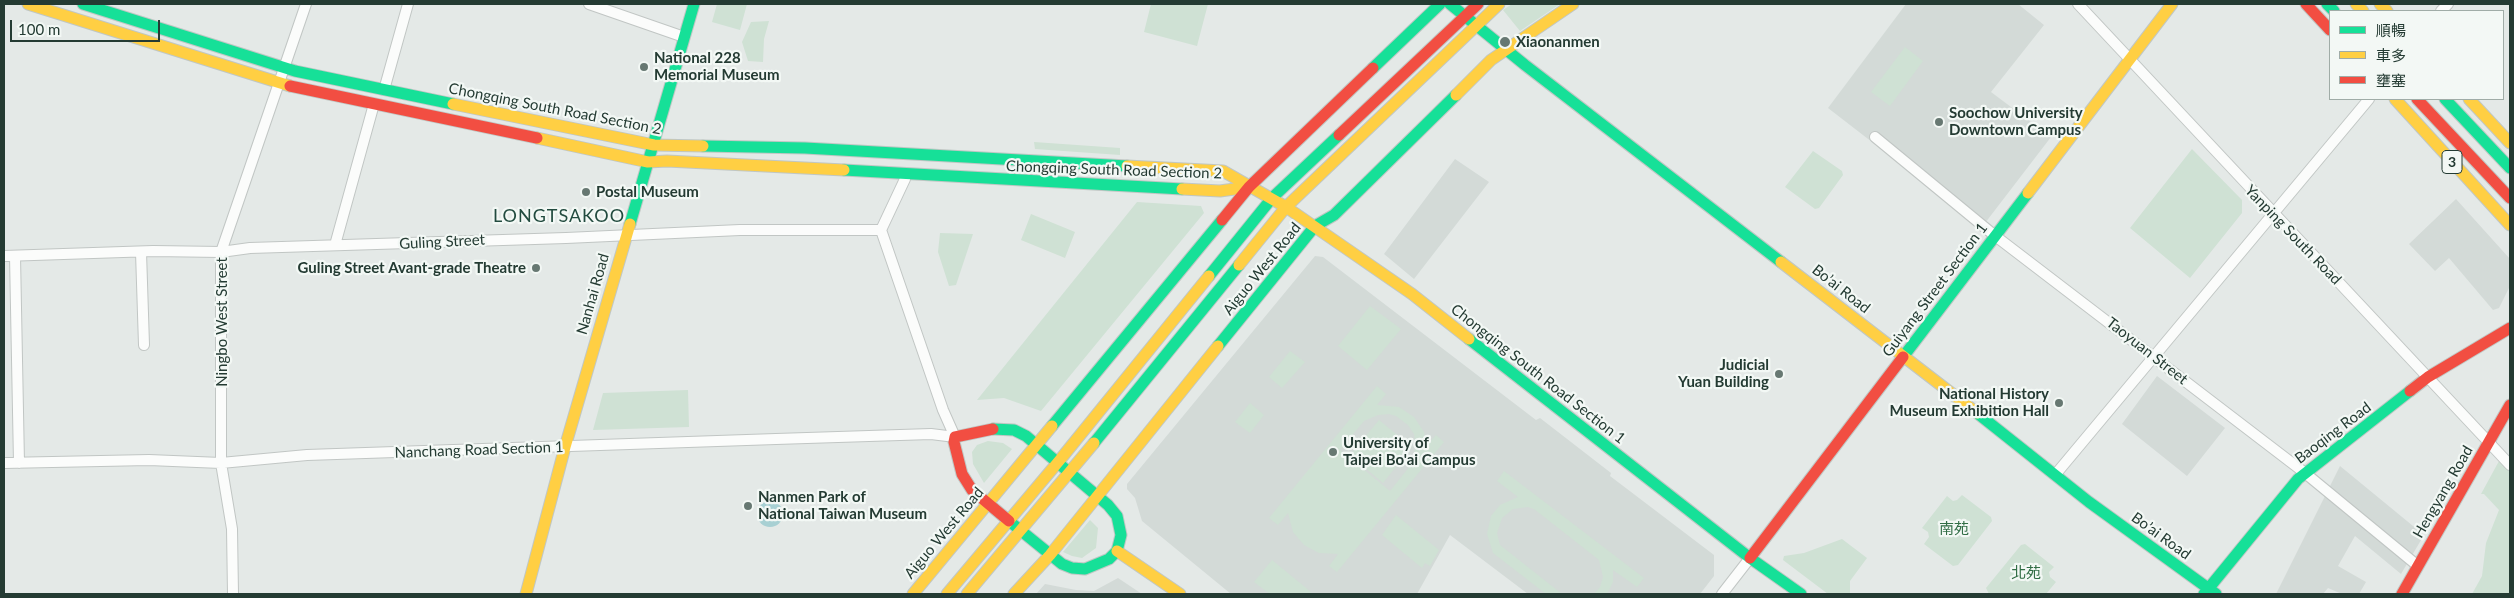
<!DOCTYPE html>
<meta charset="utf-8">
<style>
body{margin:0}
#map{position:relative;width:2514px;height:598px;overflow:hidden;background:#e4e9e7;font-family:Lato,"Noto Sans TC",sans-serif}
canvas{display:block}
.frame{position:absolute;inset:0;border:5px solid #243b33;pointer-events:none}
.legend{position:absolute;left:2329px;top:10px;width:175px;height:90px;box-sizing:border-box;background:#f3f8f5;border:1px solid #a0aca7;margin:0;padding:6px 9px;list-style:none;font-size:15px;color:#243b33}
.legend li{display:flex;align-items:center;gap:10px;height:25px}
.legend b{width:25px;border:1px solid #a0aca7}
.scale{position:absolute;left:10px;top:20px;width:150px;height:22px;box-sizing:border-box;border:2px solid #243b33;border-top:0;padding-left:6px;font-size:15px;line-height:18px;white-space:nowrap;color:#243b33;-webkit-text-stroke:4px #f3f8f5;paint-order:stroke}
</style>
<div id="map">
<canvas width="2514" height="598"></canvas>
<div class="frame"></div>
<ul class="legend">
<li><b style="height:6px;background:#16e098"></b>順暢</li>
<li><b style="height:6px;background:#ffcf43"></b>車多</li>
<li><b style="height:6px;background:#f24e42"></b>壅塞</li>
</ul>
<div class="scale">100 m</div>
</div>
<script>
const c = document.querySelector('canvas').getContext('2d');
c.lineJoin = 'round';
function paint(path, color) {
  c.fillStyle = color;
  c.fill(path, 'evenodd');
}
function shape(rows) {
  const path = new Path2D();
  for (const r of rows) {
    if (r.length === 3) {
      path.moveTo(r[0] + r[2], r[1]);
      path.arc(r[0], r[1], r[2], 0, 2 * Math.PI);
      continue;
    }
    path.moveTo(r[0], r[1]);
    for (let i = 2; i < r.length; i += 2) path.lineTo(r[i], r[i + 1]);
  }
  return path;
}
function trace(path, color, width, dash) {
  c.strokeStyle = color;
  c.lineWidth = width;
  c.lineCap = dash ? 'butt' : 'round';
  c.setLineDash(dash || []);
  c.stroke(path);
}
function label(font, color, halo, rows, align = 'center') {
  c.font = font + ' Lato,"Noto Sans TC",sans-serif';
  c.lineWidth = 4.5;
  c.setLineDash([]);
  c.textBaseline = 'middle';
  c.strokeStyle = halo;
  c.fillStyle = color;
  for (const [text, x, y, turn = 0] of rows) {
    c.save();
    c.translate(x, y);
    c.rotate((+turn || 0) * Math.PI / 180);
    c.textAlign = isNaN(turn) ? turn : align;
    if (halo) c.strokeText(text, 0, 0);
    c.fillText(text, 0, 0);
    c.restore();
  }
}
const built = shape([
 [1906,4,2018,4,2044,25,1991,92,2051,137,1982,227,1828,108],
 [1455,159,1489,182,1414,279,1384,254],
 [2456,199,2510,259,2510,286,2499,308,2493,310,2449,258,2435,271,2409,244],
 [1315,256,1323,257,1536,420,1540,418,1611,473,1610,476,1714,555,1714,576,1700,594,1528,594,1450,535,1417,594,1231,594,1142,521,1135,498,1127,489,1127,484],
 [2157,376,2225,428,2187,476,2122,424],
 [2340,466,2424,535,2401,574,2355,536,2338,566,2366,582,2359,594,2342,594,2328,588,2323,594,2276,594],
 [1118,578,1142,594,1036,594,1045,584,1076,590,1094,591]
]);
const green = shape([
 [717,4,747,4,740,30,712,22],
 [1151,4,1208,4,1197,46,1144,32],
 [1512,4,1560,4,1520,31,1503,10],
 [769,21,764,39,763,62,748,61,742,42,751,22],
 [1905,47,1923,61,1890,106,1871,92],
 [1034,142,1120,148,1120,155,1035,149],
 [2192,149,2242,200,2242,213,2190,278,2130,228],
 [1813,151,1842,171,1843,175,1819,208,1815,209,1785,187],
 [1137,202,1201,206,1204,213,1041,411,1004,398,977,400],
 [1031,214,1075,232,1065,258,1021,240],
 [940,233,973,234,956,285,949,286,938,252],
 [1370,306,1401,329,1367,370,1338,346],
 [1290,351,1305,362,1282,388,1269,377],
 [1377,386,1386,394,1377,405,1399,407,1414,417,1424,432,1426,446,1436,435,1444,442,1337,572,1329,566,1338,554,1319,553,1304,545,1293,532,1288,513,1278,525,1269,518],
 [1389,414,1396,416,1408,425,1414,434,1416,446,1410,466,1390,491,1340,450,1364,421,1378,415],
 [688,390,689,427,593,430,603,393],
 [1250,403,1264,415,1250,433,1235,422],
 [1379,420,1412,447,1383,483,1350,455],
 [988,441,1003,443,1012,449,984,483,973,464,972,452,977,445],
 [2499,461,2510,472,2510,594,2472,594,2482,576,2486,543,2499,510,2484,494,2481,494],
 [1504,471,1644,578,1637,587,1613,570,1613,582,1607,594,1594,594,1600,587,1603,577,1599,560,1534,509,1528,507,1513,509,1502,518,1497,533,1500,545,1562,594,1546,594,1493,553,1487,534,1491,516,1500,505,1518,497,1497,481],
 [1962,495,1991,517,1992,521,1958,565,1953,566,1924,544,1929,537,1928,532,1922,528,1947,496,1953,501,1957,500],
 [1396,515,1439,550,1430,566,1425,563,1422,568,1382,535],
 [1090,520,1098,528,1096,548,1082,558,1072,556,1063,552],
 [1842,539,1867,558,1850,581,1850,594,1828,594,1783,560,1784,556,1804,553],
 [2025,544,2054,567,2049,572,2050,577,2056,582,2046,594,1989,594,1986,588,2021,545],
 [1272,560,1311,592,1309,594,1270,594,1254,582]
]);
const water = shape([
 [770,514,13]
]);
const street = shape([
 [589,4,684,37],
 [2078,4,2510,465],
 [2441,11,2448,4],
 [384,90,408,4],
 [1875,137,1994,235,2305,473,2418,566],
 [335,245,374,104],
 [141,252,144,345],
 [4,256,153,251,221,252,250,248,566,238,740,230,881,230],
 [15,256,19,463],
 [4,463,149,460,221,463,307,455,776,439,931,434,955,437,943,410,881,230,905,179,906,173],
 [2055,475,2369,99],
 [233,594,232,529,221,463,221,252,306,4],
 [1722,594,1750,558]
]);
const fast = shape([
 [83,4,295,71,453,104],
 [1450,4,1525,65,1781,262],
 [2327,4,2334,11],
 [1373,68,1440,4],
 [2445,99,2510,168],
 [703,146,805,148,1127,166],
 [844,170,1182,189],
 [630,224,694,4],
 [1209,276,1272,198,1339,135],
 [1469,339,1750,558,1801,594],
 [1218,346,1315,226,1334,215,1456,95],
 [1903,357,2028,193],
 [1977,413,2089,502,2216,594],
 [1052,426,1222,220],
 [993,429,1014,430,1026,436,1108,505,1117,516,1121,535,1117,551,1109,559,1085,569,1072,568,1062,564,1009,521],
 [1094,443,1239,265],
 [2204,594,2298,479,2410,391]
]);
const slow = shape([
 [28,4,290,86],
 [2356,4,2363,11],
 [2380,4,2387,11],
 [1456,95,1491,60,1573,4],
 [2395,99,2510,225],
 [2469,99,2510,143],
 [453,104,654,145,703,146],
 [537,138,648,162,667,161,844,170],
 [1127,166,1223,171,1286,207,1412,294,1469,339],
 [1182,189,1220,191,1249,187],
 [2028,193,2172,4],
 [1781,262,1977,413],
 [1239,265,1286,207,1499,4],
 [1117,551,1180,594],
 [526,594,565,447,630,224],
 [913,594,1052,426],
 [947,594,1059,461,1209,276],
 [967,594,1094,443],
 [1014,594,1050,555,1218,346]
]);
const jam = shape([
 [2306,4,2330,30],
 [290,86,537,138],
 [2417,99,2510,198],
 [1339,135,1478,4],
 [1222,220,1249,187,1373,68],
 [2410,391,2428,377,2510,328],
 [993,429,955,437,954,442,962,474,972,490,1009,521],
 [1750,558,1903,357],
 [2402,594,2510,405]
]);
const markers = [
 [1505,42,6,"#677872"],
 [644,67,5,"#677872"],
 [1939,122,5,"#677872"],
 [586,192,5,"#677872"],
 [536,268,5,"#677872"],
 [1779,374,5,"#677872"],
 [2059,403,5,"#677872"],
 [1333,452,5,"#677872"],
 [748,506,5,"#677872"]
];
const shields = [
 [2452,162,20]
];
const shieldNames = [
 ["3",2452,162]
];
const poiNames = [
 ["Xiaonanmen",1516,42],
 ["National 228",654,58],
 ["Memorial Museum",654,75],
 ["Soochow University",1949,113],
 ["Downtown Campus",1949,130],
 ["Postal Museum",596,192],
 ["Guling Street Avant-grade Theatre",526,268,"right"],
 ["Judicial",1769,365,"right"],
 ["Yuan Building",1769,382,"right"],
 ["National History",2049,394,"right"],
 ["Museum Exhibition Hall",2049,411,"right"],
 ["University of",1343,443],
 ["Taipei Bo'ai Campus",1343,460],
 ["Nanmen Park of",758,497],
 ["National Taiwan Museum",758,514]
];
const streetNames = [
 ["Chongqing South Road Section 2",555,109,11],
 ["Chongqing South Road Section 2",1114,170,2],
 ["Yanping South Road",2293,235,46],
 ["Guling Street",442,242,-3],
 ["Aiguo West Road",1262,269,-51],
 ["Bo’ai Road",1841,289,38],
 ["Guiyang Street Section 1",1935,290,-53],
 ["Nanhai Road",593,294,-74],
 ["Ningbo West Street",222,322,-90],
 ["Taoyuan Street",2147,351,38],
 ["Chongqing South Road Section 1",1538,374,38],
 ["Baoqing Road",2333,433,-37],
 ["Nanchang Road Section 1",479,450,-2],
 ["Hengyang Road",2443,492,-60],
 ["Aiguo West Road",944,533,-50],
 ["Bo’ai Road",2161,536,36]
];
const parkNames = [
 ["南苑",1954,529],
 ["北苑",2026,573]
];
const quarterNames = [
 ["LONGTSAKOO",559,216]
];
paint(built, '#d3dad7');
paint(green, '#cfe1d4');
paint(water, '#a8d0d3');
trace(street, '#c1c6c4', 12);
trace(fast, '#c0c7c4', 13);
trace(slow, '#c0c7c4', 13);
trace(jam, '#c0c7c4', 13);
trace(street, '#fbfcfb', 10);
trace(fast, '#16e098', 11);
trace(slow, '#ffcf43', 11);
trace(jam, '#f24e42', 11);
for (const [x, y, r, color] of markers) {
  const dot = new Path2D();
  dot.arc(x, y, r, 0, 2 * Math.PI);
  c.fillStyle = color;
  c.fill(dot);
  trace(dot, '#f3f8f5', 2);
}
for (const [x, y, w] of shields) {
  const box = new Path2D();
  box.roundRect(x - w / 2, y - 11.5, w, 23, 4);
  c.fillStyle = '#f3f8f5';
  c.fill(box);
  trace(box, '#243b33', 1);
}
label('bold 14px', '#243b33', null, shieldNames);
label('bold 15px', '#243b33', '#f3f8f5', poiNames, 'left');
label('15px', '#243b33', '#f3f8f5', streetNames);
label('15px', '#326e46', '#f3f8f5', parkNames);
c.letterSpacing = '1px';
label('18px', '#224b3f', '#f3f8f5', quarterNames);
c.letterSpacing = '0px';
</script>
